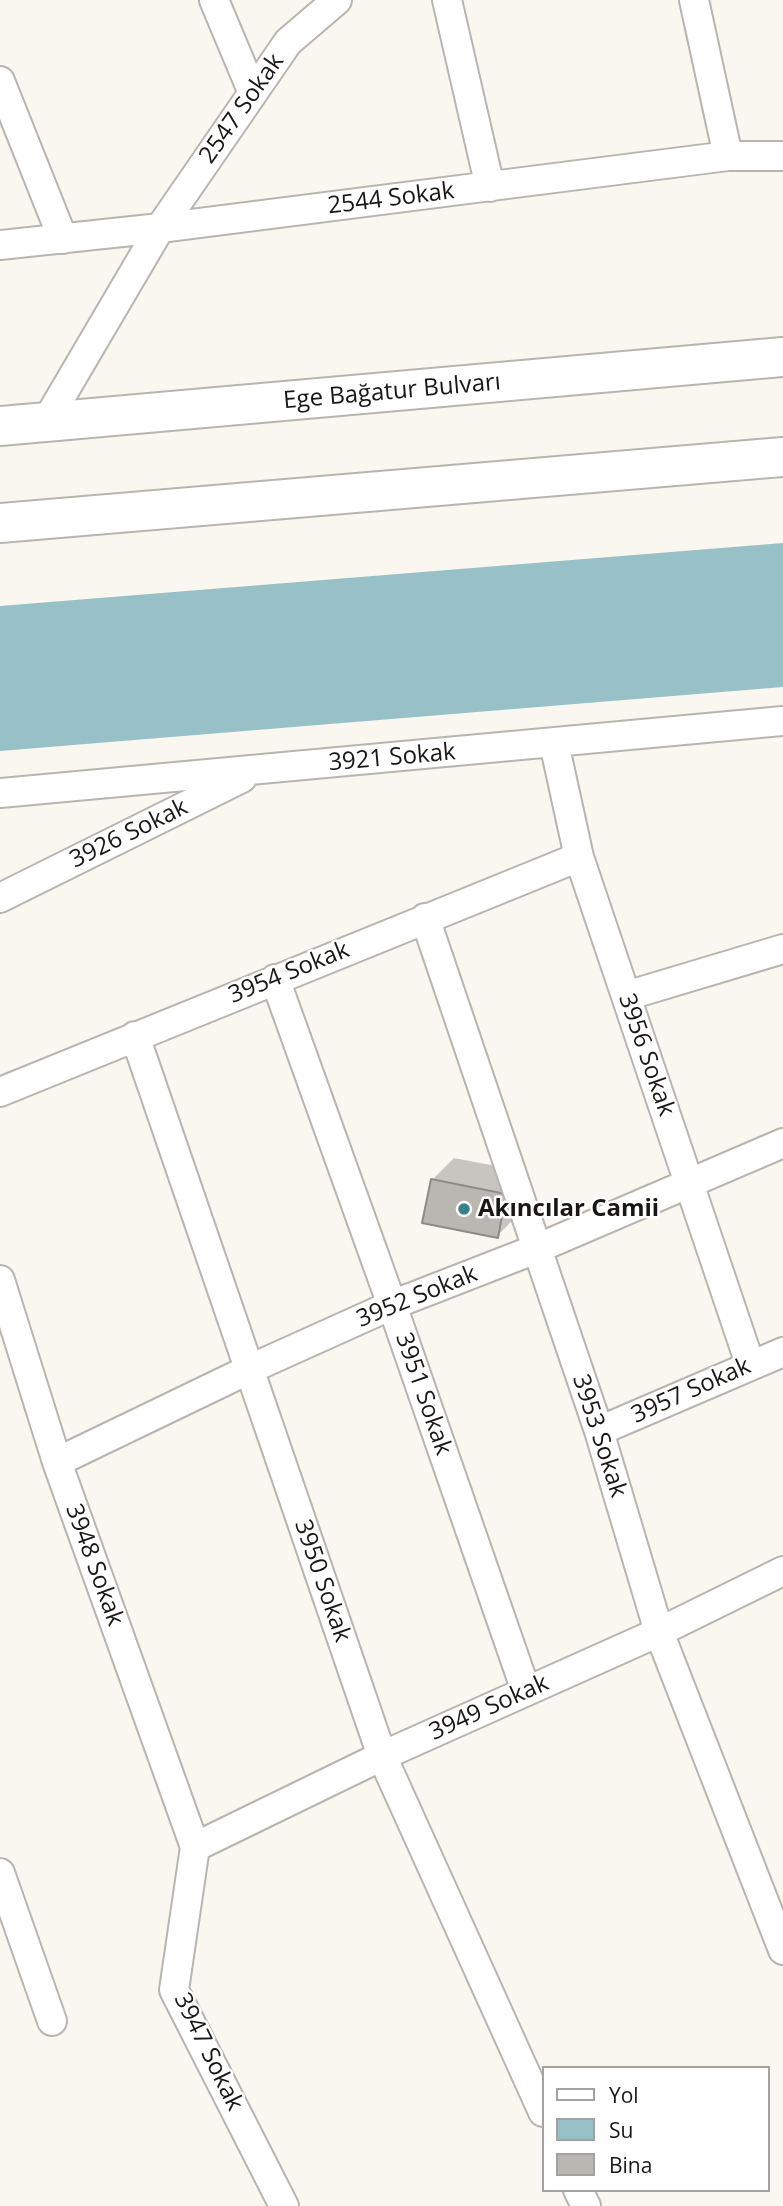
<!DOCTYPE html>
<meta charset="utf-8">
<style>
body{margin:0}
#map{position:relative;width:783px;height:2206px;overflow:hidden;background:#faf7f1;font-family:"Open Sans",sans-serif}
canvas{display:block}
.legend{position:absolute;left:542px;top:2066px;width:228px;height:126px;box-sizing:border-box;background:#fff;border:2px solid #a3a2a1;margin:0;padding:9px 12px;list-style:none;font-size:21px;color:#181715}
.legend li{display:flex;align-items:center;gap:14px;height:35px}
.legend b{width:35px;border:2px solid #a3a2a1}
</style>
<div id="map">
<canvas width="783" height="2206"></canvas>
<ul class="legend">
<li><b style="height:9px;background:#fff"></b>Yol</li>
<li><b style="height:19px;background:#97c1c6"></b>Su</li>
<li><b style="height:19px;background:#bab7b2"></b>Bina</li>
</ul>
</div>
<script>
const c = document.querySelector('canvas').getContext('2d');
c.lineJoin = 'round';
function paint(path, color) {
  c.fillStyle = color;
  c.fill(path, 'evenodd');
}
function shape(rows) {
  const path = new Path2D();
  for (const r of rows) {
    path.moveTo(r[0], r[1]);
    for (let i = 2; i < r.length; i += 2) path.lineTo(r[i], r[i + 1]);
  }
  return path;
}
function trace(path, color, width, dash) {
  c.strokeStyle = color;
  c.lineWidth = width;
  c.lineCap = dash ? 'butt' : 'round';
  c.setLineDash(dash || []);
  c.stroke(path);
}
function label(font, color, halo, rows, align = 'center') {
  c.font = font + ' "Open Sans",sans-serif';
  c.lineWidth = 5;
  c.setLineDash([]);
  c.textBaseline = 'middle';
  c.strokeStyle = halo;
  c.fillStyle = color;
  for (const [text, x, y, turn = 0] of rows) {
    c.save();
    c.translate(x, y);
    c.rotate((+turn || 0) * Math.PI / 180);
    c.textAlign = isNaN(turn) ? turn : align;
    if (halo) c.strokeText(text, 0, 0);
    c.fillText(text, 0, 0);
    c.restore();
  }
}
const water = shape([
 [783,543,783,687,0,751,0,606]
]);
const shadow = shape([
 [454,1158,527,1172,519,1214,497,1236,432,1180],
 [506,1185,510,1185,504,1214,501,1214]
]);
const building = shape([
 [431,1179,506,1194,498,1238,422,1223,431,1179]
]);
const street = shape([
 [214,0,253,93],
 [447,0,490,187],
 [694,0,728,156],
 [0,81,63,239],
 [0,245,160,228,728,156,783,156],
 [46,422,160,228,288,42,337,0],
 [554,743,579,857,750,1364],
 [0,793,783,721],
 [0,898,242,778],
 [425,918,599,1431,659,1632,783,1950],
 [275,979,392,1305,526,1691],
 [626,996,783,949],
 [135,1036,382,1756,543,2112],
 [0,1092,579,857],
 [0,1280,57,1462,195,1847,174,1990,284,2206],
 [599,1431,783,1352],
 [57,1462,250,1369,392,1305,536,1249,783,1143],
 [195,1847,382,1756,659,1632,783,1571],
 [0,1873,52,2021],
 [578,2190,586,2206]
]);
const primary = shape([
 [0,426,783,357],
 [0,523,783,457]
]);
const markers = [
 [464,1209,7,"#3a8189"]
];
const streetNames = [
 ["2547 Sokak",242,109,-55],
 ["2544 Sokak",391,199,-7],
 ["Ege Bağatur Bulvarı",392,392,-5],
 ["3921 Sokak",392,758,-5],
 ["3926 Sokak",129,834,-26],
 ["3954 Sokak",289,973,-22],
 ["3956 Sokak",646,1055,71],
 ["3952 Sokak",417,1297,-22],
 ["3957 Sokak",691,1391,-24],
 ["3951 Sokak",423,1394,71],
 ["3953 Sokak",599,1436,72],
 ["3948 Sokak",94,1565,70],
 ["3950 Sokak",322,1581,71],
 ["3949 Sokak",489,1708,-24],
 ["3947 Sokak",208,2052,64]
];
const poiNames = [
 ["Akıncılar Camii",478,1209]
];
paint(water, '#97c1c6');
paint(shadow, '#0003');
paint(building, '#bab7b2');
trace(building, '#8e8b86', 2);
trace(street, '#b8b5af', 32);
trace(primary, '#b8b5af', 42);
trace(street, '#fff', 28);
trace(primary, '#fff', 38);
for (const [x, y, r, color] of markers) {
  const dot = new Path2D();
  dot.arc(x, y, r, 0, 2 * Math.PI);
  c.fillStyle = color;
  c.fill(dot);
  trace(dot, '#fff', 2.5);
}
label('24px', '#181715', '#fff', streetNames);
label('bold 24px', '#181715', '#fff', poiNames, 'left');
</script>
